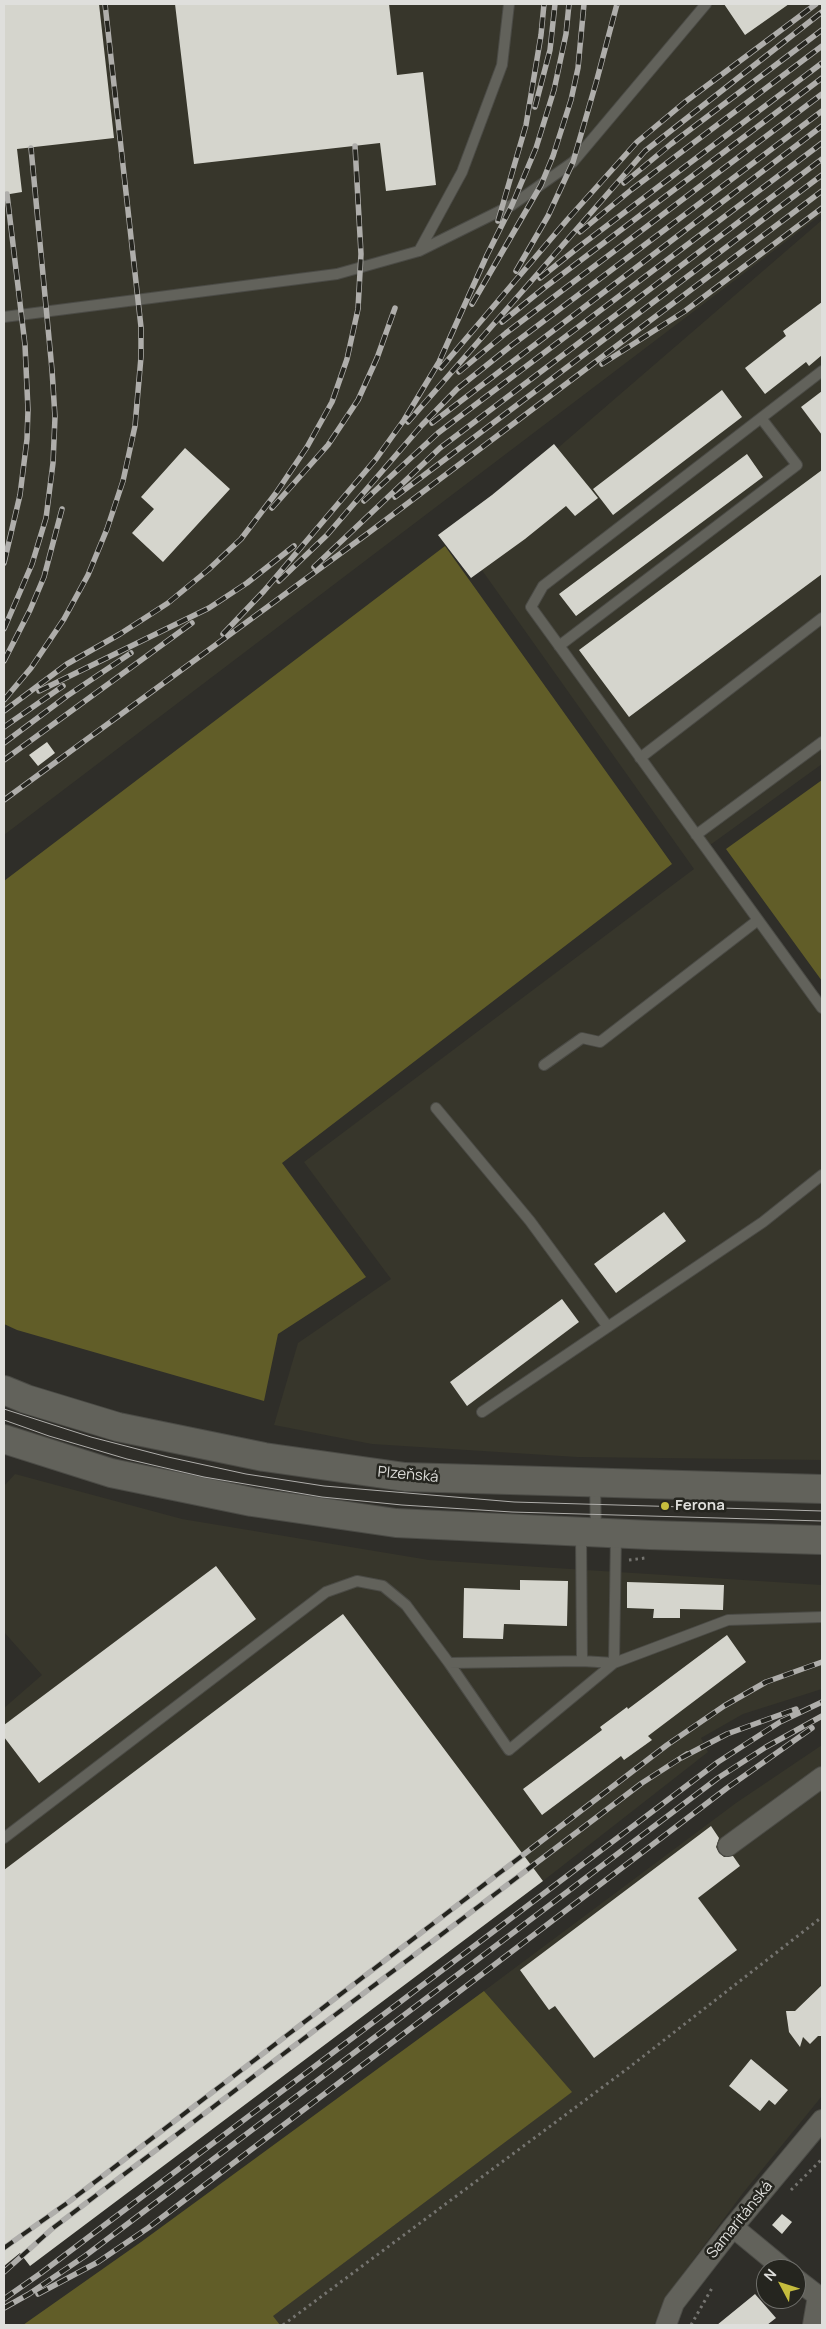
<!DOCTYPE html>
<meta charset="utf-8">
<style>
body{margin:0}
#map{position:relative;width:826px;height:2329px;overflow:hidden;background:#2f2e29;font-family:Manrope,sans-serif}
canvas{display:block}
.frame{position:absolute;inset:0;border:5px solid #dfdfdc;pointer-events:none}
.north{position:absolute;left:756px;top:2259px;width:50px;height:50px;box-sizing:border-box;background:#25251f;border:1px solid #6f6f6b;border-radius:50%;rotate:310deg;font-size:14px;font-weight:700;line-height:20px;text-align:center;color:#dfdfdc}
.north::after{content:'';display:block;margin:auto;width:18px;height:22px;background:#c5bc3d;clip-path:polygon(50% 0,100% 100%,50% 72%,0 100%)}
</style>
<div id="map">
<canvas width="826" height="2329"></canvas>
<div class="frame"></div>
<div class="north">N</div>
</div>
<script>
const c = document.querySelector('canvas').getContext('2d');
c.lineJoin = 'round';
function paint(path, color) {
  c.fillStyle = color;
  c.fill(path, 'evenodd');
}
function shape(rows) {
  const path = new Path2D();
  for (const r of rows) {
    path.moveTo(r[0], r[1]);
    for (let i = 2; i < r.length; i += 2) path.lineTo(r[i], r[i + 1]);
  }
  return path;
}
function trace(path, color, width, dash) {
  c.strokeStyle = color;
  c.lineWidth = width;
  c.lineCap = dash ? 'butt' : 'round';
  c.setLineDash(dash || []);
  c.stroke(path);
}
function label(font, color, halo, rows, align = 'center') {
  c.font = font + ' Manrope,sans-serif';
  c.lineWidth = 5;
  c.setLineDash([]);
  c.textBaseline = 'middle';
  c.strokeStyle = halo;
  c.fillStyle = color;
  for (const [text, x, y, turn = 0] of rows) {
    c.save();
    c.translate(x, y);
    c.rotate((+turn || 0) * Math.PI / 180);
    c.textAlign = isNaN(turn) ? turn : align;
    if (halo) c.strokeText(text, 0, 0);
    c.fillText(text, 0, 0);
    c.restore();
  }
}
const built = shape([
 [4,4,822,4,822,214,4,835],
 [822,220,822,764,706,848,822,1008,822,1460,577,1457,372,1444,274,1425,298,1343,391,1279,304,1162,694,869,457,535],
 [15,1474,182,1519,429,1560,822,1585,822,1689,743,1714,701,1738,708,1752,543,1881,30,2266,20,2253,4,2266,4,1708,42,1675,4,1632,4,1486],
 [822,1745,822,2096,743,2193,665,2298,654,2325,280,2325,272,2316,571,2092,484,1991,736,1803]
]);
const forest = shape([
 [445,546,672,864,282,1163,366,1277,278,1334,264,1401,17,1330,4,1324,4,881],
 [822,780,822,981,726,849],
 [484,1991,572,2092,273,2316,280,2325,23,2325,141,2242]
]);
const building = shape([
 [4,4,99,4,114,138,17,149,22,192,4,195],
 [175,4,389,4,397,75,423,72,436,185,386,191,380,143,194,164],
 [724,4,789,4,745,35],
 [822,302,822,355,809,366,806,362,765,394,745,368,786,336,783,331],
 [722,390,742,417,613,515,593,489],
 [822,391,822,435,801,407],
 [554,444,598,498,575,516,566,506,525,539,471,578,438,535,492,495],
 [185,448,230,489,163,562,132,533,154,509,141,497],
 [747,454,763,477,576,616,559,594],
 [822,470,822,574,629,717,579,650],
 [47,742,55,753,38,766,29,755],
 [664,1212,686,1241,616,1293,594,1264],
 [562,1299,579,1322,467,1406,450,1382],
 [216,1566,256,1619,39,1783,4,1737,4,1725],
 [520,1580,568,1581,567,1626,504,1624,503,1639,463,1638,464,1588,520,1590],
 [627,1582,724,1585,723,1610,680,1609,680,1618,653,1618,654,1609,627,1608],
 [343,1614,543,1881,30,2266,20,2253,4,2266,4,1870],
 [727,1635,746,1662,648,1736,652,1740,624,1760,621,1756,542,1815,523,1789,602,1730,600,1727,627,1707,628,1709],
 [711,1826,719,1838,716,1847,719,1853,724,1857,733,1856,740,1866,698,1898,737,1950,594,2058,555,2006,549,2010,520,1970],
 [822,1985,822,2036,818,2036,810,2044,803,2037,800,2047,789,2032,786,2011,795,2011],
 [751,2059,788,2090,775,2105,769,2100,760,2111,729,2086],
 [782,2214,792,2222,782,2234,772,2225],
 [755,2294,776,2318,767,2325,717,2325]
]);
const path = shape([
 [629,1560,645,1558],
 [791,2190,822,2159],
 [283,2325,627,2069,822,1917],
 [691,2325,712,2288]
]);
const lane = shape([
 [509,4,502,65,462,172,419,251,512,205,573,162,706,4],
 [4,317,337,274,419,251],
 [822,371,543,586,531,607,822,1008],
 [559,646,797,465,761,418],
 [640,758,822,618],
 [696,835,822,742],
 [544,1065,582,1038,600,1042,758,920],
 [436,1108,530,1221,608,1327],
 [482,1412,763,1222,822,1175],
 [595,1484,596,1532],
 [582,1661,614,1663,616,1535],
 [449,1663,582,1661,581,1533],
 [4,1838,326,1592,357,1581,383,1586,406,1605,449,1663,509,1750,614,1663,728,1620,822,1617]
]);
const street = shape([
 [728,1846,822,1777],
 [733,2227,784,2269],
 [796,2279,818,2296,813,2325],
 [666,2325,674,2303,733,2227,822,2120]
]);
const secondary = shape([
 [4,1390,26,1399,118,1427,264,1457,405,1477,822,1489],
 [4,1439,111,1473,252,1502,396,1523,650,1535,822,1540]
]);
const tram = shape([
 [4,1409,91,1437,168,1457,246,1474,324,1486,514,1502,822,1511],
 [4,1420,49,1436,127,1459,204,1477,322,1497,402,1505,512,1512,822,1521]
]);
const rail = shape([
 [535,107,550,50,555,4],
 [624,183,671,144,822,30],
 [498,221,526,125,541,35,544,4],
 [580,232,631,190,822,46],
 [516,271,548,216,573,162,596,83,617,4],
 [540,278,580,246,822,63],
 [472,304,541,185,553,156,571,100,578,68,584,4],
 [502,322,544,288,822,78],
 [602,364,685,311,822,208],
 [441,368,567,220,637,142,685,102,816,4],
 [459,372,506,333,822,94],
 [408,422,645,151,822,12],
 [432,423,822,126],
 [395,497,822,175],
 [364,501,438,433,467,411,822,143],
 [272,508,328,445,358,400,377,358,395,308],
 [4,563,20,495,27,439,28,410,25,345,7,194],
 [314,567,440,448,822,159],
 [279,581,327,535,422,425,457,389,512,345,822,111],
 [4,629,32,564,46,518,53,463,55,417,52,370,31,148],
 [223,634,264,591,376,459,404,420,439,362,487,255,512,205,536,148,554,90,566,34,569,4],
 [4,661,30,610,44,577,62,509],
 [39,691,209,608,247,583,294,546],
 [4,700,31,668,64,619,88,575,107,529,123,481,135,426,141,357,141,327,105,4],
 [4,711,67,664,120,634,168,603,208,570,241,539,276,493,307,447,332,402,347,359,358,309,361,254,355,146],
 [4,727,63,686],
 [4,743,67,696,131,653],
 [4,760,192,623],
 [4,800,367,534,822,191],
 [681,1758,727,1734,796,1709],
 [4,2248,70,2201,667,1745,724,1706,766,1682,822,1662],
 [4,2272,53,2228,642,1783,687,1754],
 [38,2294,98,2262,148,2228,727,1788,812,1728],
 [4,2299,41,2273,718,1762,780,1722,822,1702],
 [4,2308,29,2294,85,2256,718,1778,766,1747,822,1716]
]);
const markers = [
 [665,1506,5,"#c5bc3d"]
];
const streetNames = [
 ["Plzeňská",408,1475,5],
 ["Samaritánská",740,2220,-51]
];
const poiNames = [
 ["Ferona",675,1506]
];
paint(built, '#37362b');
paint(forest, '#615d28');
paint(building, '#d5d5cd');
trace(lane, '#4b4b46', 12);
trace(street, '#4b4b46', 22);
trace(secondary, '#4b4b46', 30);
trace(path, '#757470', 3, [2.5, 4]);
trace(lane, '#62625b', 10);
trace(street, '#62625b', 20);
trace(secondary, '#62625b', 28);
trace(tram, '#afaeab', 1);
trace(rail, '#afaeab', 5.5);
trace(rail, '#25251f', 4, [11]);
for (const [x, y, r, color] of markers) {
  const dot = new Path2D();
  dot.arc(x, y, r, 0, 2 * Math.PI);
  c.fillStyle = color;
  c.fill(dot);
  trace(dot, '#25251f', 2);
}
label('15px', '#dfdfdc', '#25251f', streetNames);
label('bold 15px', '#dfdfdc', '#25251f', poiNames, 'left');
</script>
